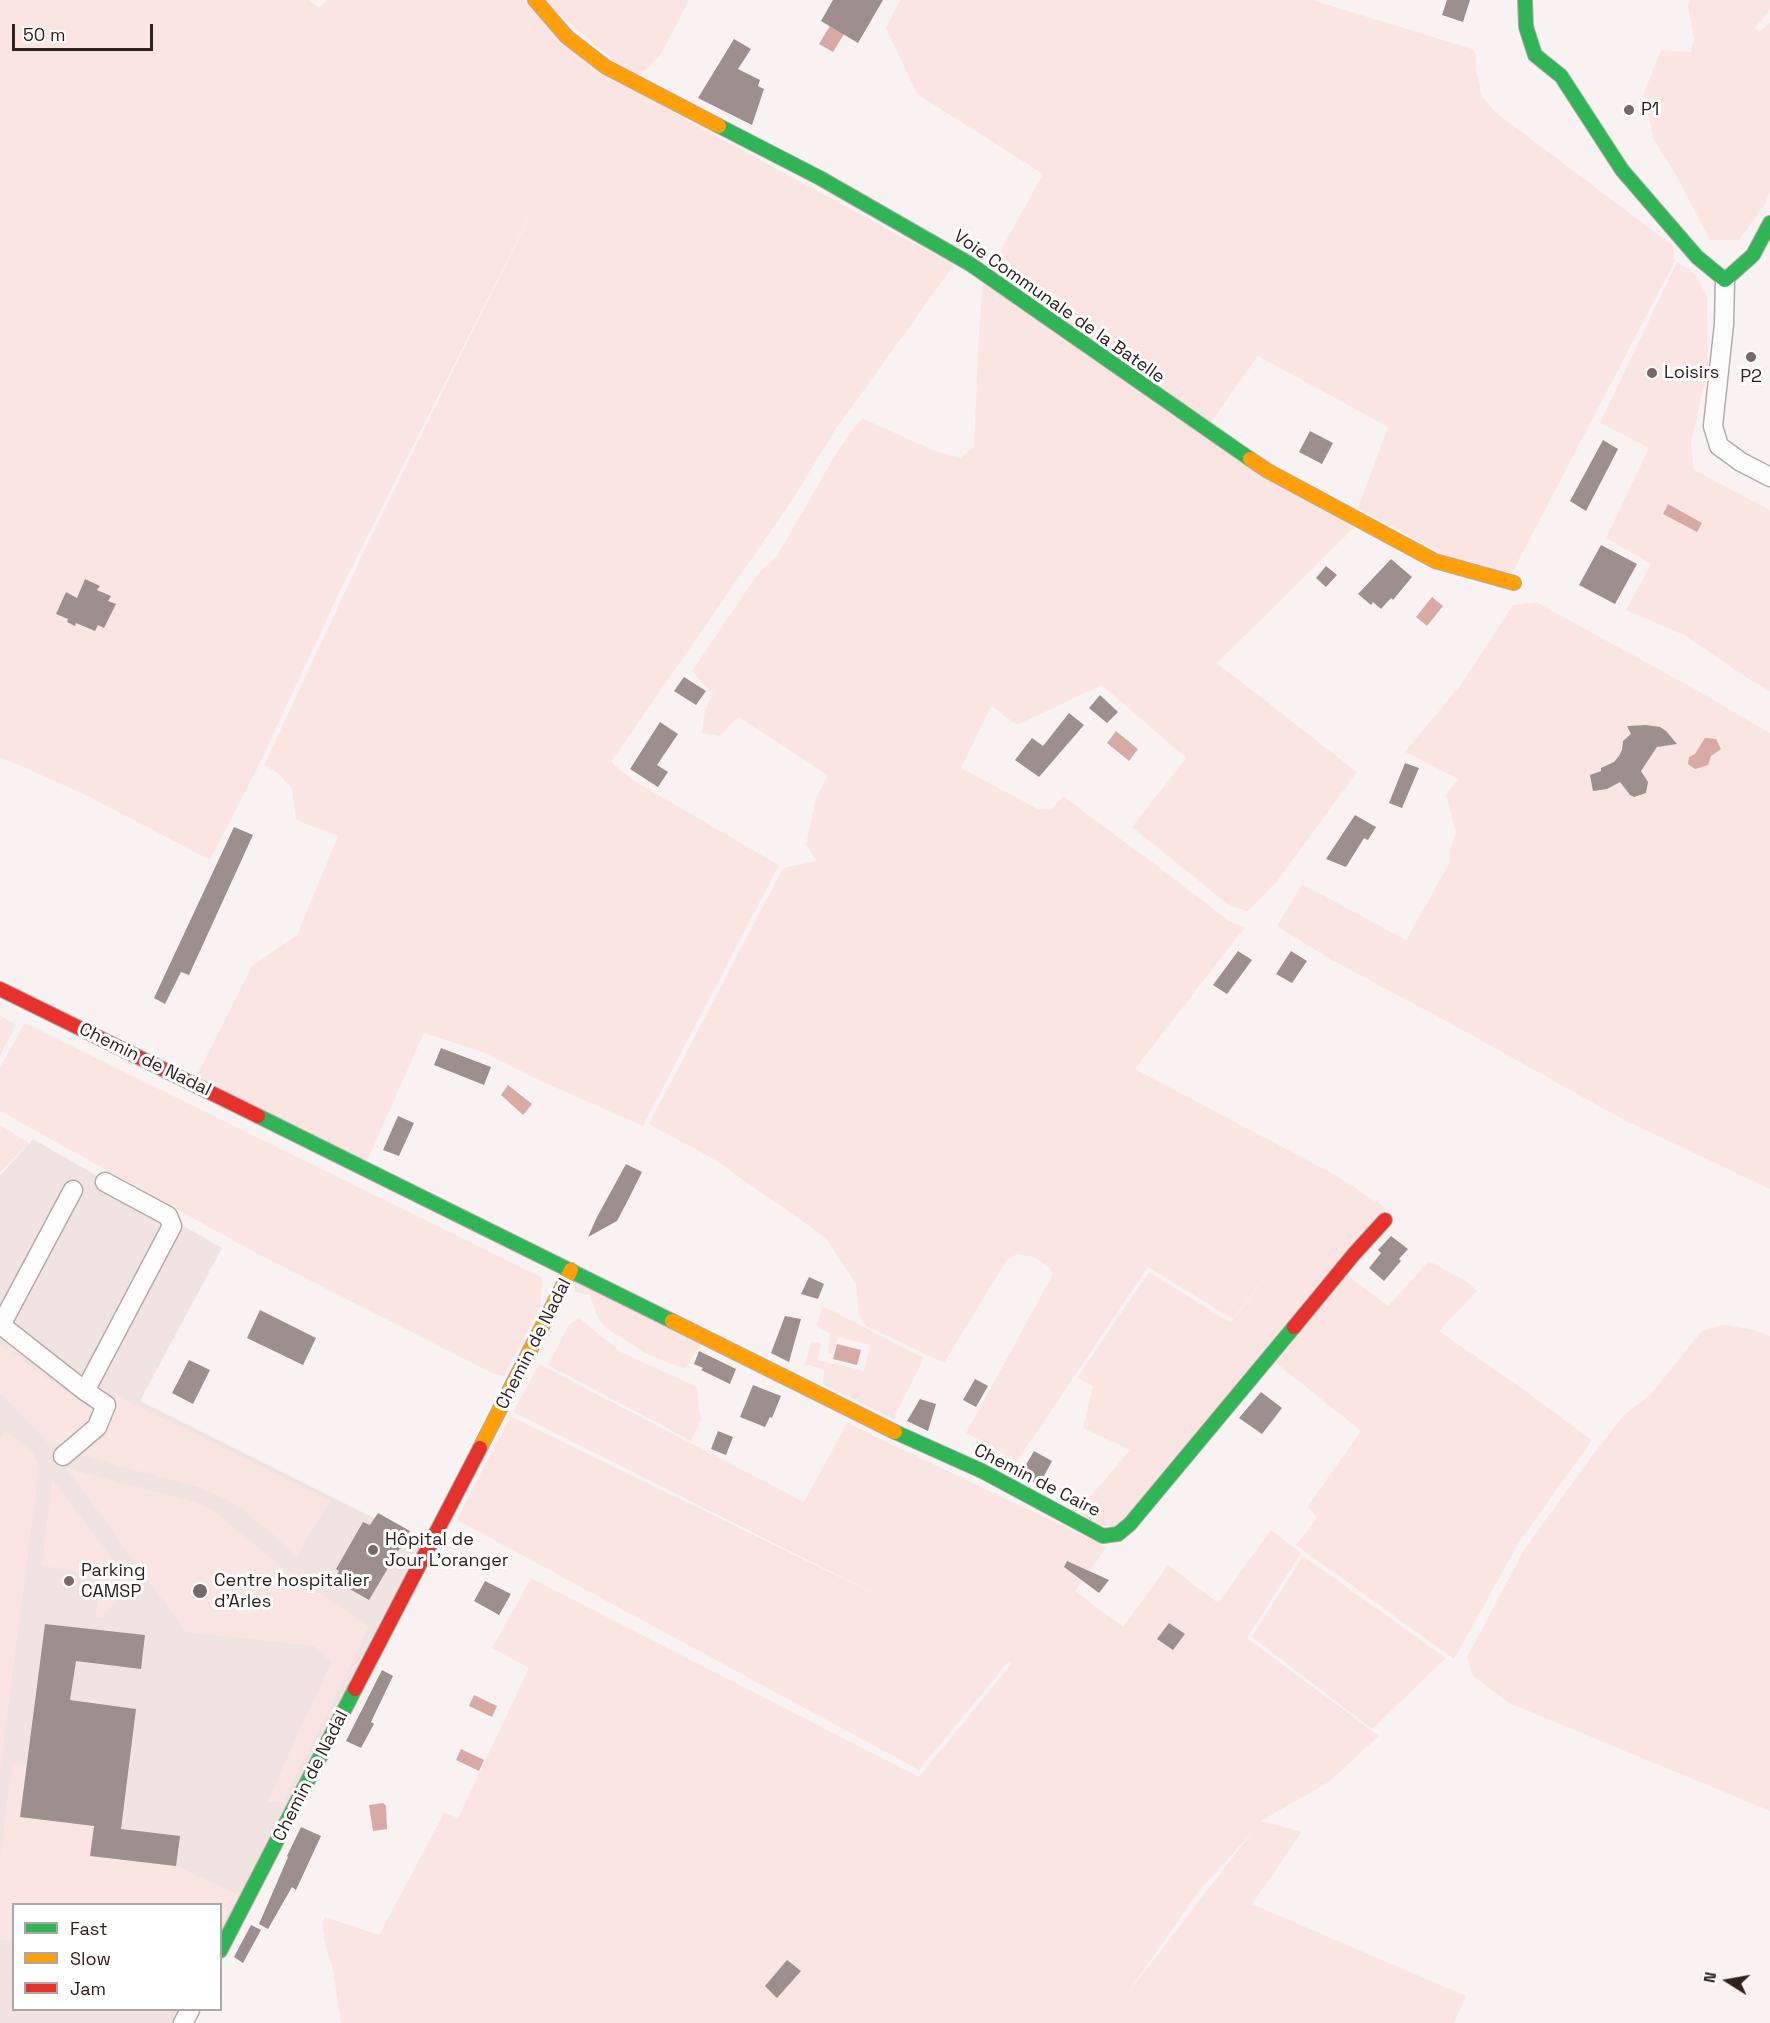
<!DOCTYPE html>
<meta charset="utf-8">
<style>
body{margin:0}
#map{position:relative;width:1770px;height:2023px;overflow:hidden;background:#f8f3f2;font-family:"Space Grotesk",sans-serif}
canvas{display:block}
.legend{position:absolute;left:12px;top:1903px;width:210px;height:108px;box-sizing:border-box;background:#fff;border:2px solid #aca6a5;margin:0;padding:8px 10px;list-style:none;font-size:18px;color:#30211f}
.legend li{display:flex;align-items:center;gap:12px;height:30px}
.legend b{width:30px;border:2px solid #aca6a5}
.north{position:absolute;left:1698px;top:1951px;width:60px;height:60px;-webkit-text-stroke:4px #fff;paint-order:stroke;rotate:281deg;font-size:16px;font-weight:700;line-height:24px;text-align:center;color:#30211f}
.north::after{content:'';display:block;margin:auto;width:21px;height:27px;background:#30211f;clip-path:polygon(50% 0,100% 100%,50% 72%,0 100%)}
.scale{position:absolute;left:12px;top:24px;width:141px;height:27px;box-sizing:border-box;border:3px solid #30211f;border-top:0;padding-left:8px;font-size:18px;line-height:21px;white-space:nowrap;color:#30211f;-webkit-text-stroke:4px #fff;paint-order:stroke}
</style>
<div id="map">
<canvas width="1770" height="2023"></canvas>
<ul class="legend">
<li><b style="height:8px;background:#30b455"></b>Fast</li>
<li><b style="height:8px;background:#ff9f0a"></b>Slow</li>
<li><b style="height:8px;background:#e5322d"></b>Jam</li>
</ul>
<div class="north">N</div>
<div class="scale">50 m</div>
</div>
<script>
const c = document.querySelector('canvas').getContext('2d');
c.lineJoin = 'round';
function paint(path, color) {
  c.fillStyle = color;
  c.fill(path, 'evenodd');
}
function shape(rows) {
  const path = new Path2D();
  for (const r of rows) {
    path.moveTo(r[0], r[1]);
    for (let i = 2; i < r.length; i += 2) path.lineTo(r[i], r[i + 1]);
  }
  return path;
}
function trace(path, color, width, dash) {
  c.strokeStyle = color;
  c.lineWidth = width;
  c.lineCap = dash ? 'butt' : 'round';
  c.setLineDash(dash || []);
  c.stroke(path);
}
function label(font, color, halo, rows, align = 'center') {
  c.font = font + ' "Space Grotesk",sans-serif';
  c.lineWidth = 6;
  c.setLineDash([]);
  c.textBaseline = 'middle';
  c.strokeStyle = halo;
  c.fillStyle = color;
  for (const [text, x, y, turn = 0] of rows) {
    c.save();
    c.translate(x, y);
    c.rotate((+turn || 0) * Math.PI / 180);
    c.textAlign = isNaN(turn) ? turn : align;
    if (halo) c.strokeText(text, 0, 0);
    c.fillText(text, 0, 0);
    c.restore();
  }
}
const built = shape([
 [33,1139,222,1248,140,1401,424,1543,221,1941,220,1904,14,1904,14,2010,185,2010,177,2023,0,2023,0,1176]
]);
const green = shape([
 [0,0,309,0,319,8,327,0,527,0,679,116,954,265,835,430,793,499,611,762,634,781,779,865,643,1126,541,1081,483,1052,424,1033,367,1161,195,1079,252,966,297,935,338,836,296,820,292,789,279,774,264,765,366,547,544,187,340,591,259,765,210,860,84,794,0,757],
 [542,0,689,0,660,56,639,75,627,72],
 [900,0,1312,0,1472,49,1476,54,1476,70,1482,96,1494,111,1672,245,1675,261,1512,573,1461,564,1358,508,1388,427,1258,356,1209,425,991,268,1043,174,917,94,886,28],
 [1690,0,1770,0,1770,9,1755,28,1759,31,1770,23,1770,192,1765,204,1739,240,1710,240,1677,177,1653,138,1644,93,1661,50,1691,52,1694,39,1688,6],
 [1677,262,1692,271,1698,279,1707,297,1708,367,1691,444,1694,470,1770,510,1770,691,1750,680,1684,635,1626,610,1651,564,1606,538,1649,448,1600,423],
 [983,283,1354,528,1217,663,1357,772,1278,880,1248,911,1230,906,1132,827,1186,758,1102,685,1017,725,991,706,961,768,1038,809,1051,810,1063,796,1172,877,1229,921,1245,927,1135,1069,1339,1177,1387,1209,1118,1527,1095,1525,1078,1511,1130,1450,1083,1428,1093,1386,1077,1378,1149,1272,1231,1323,1279,1258,1233,1319,1148,1267,1017,1461,966,1433,1053,1274,1049,1267,1033,1257,1017,1254,1006,1261,944,1363,866,1326,859,1315,856,1284,826,1238,715,1160,649,1124,783,868,817,861,806,845,816,798,828,775,738,717,720,736,702,733,705,710,713,694,692,671,757,575,777,556,838,450,862,418,935,451,960,458,974,447,979,331],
 [1536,602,1693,688,1770,733,1770,1189,1624,1120,1457,1027,1328,958,1277,926,1302,884,1406,940,1450,862,1450,850,1456,833,1446,795,1458,779,1405,752,1459,687,1513,605],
 [0,1015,16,1025,0,1056],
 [25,1023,543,1278,540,1307,504,1376,492,1373,256,1253,0,1111,0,1067],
 [0,1125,29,1143,0,1172],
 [1429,1261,1469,1283,1477,1291,1439,1331,1516,1384,1592,1440,1518,1544,1454,1659,1296,1545,1317,1518,1308,1506,1361,1431,1276,1363,1346,1274,1388,1306],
 [575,1275,702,1341,686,1368,679,1367,645,1353,606,1328,601,1323,596,1313,590,1295,575,1292],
 [823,1306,924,1358,893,1419,823,1384,824,1370,805,1364,811,1342,821,1343,818,1360,864,1371,870,1345,838,1337,833,1354,828,1353,830,1334,816,1326],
 [579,1318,621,1352,695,1386,698,1390,699,1411,702,1419,691,1441,548,1365,569,1324],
 [1723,1325,1755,1330,1770,1336,1770,1811,1509,1703,1473,1676,1467,1657,1524,1550,1591,1457,1624,1415,1650,1395,1702,1331],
 [0,1345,91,1409,86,1427,76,1436,62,1444,48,1443,0,1393],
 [539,1364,804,1502,847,1423,1107,1547,1075,1591,1123,1627,1168,1565,1218,1603,1271,1530,1301,1553,1247,1638,1379,1736,1329,1782,1261,1821,1302,1832,1252,1904,1466,1996,1454,2023,341,2023,333,1970,326,1947,322,1924,325,1917,379,1935,444,1813,458,1818,529,1668,492,1648,531,1578,919,1777,1012,1663,1009,1661,919,1770,457,1520,510,1416,901,1607,513,1412],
 [1253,1831,1128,1993,1127,1994,1199,1891],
 [117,1396,330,1500,297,1557,267,1529,245,1512,225,1499,201,1488,79,1455,97,1444,105,1436,111,1409],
 [5,1431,33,1452,39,1469,0,1771,0,1438],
 [66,1468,195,1502,215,1512,288,1572,369,1627,284,1801,267,1802,331,1662,314,1646,186,1632],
 [52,1479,131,1583,102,1618,96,1617,99,1574,42,1566],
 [1303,1556,1446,1658,1372,1729,1252,1637],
 [12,1764,27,1765,21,1817,94,1826,91,1856,176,1866,239,1895,221,1926,220,1904,14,1904,13,1941,0,1939,0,1860]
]);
const water = shape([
 [830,26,844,34,833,52,819,44],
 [1668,504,1702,523,1697,532,1663,514],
 [1432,597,1443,606,1427,626,1416,617],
 [1116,731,1138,749,1129,761,1107,743],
 [1705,738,1716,739,1721,749,1711,756,1708,765,1695,769,1688,764,1689,757,1695,754],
 [508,1085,532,1104,523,1115,501,1095],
 [837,1344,861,1350,857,1365,833,1359],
 [474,1695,497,1706,492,1717,469,1706],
 [461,1749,484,1760,479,1771,456,1760],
 [383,1803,386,1806,387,1829,373,1831,369,1805]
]);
const building = shape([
 [833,0,883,0,858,43,821,21],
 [1447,0,1470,0,1463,22,1442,15],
 [734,39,751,49,738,69,760,80,758,86,764,89,752,125,698,98],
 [1310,431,1333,443,1322,464,1299,452],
 [1603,440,1618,449,1586,511,1570,501],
 [1601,545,1637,564,1615,604,1579,585],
 [1391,559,1412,577,1393,600,1391,598,1381,609,1373,602,1371,605,1358,594],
 [1326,566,1337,575,1326,587,1316,578],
 [85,579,100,586,97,590,111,596,108,601,116,604,104,628,98,625,95,631,76,623,75,626,67,622,68,619,56,614,66,592,77,598],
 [684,677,706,691,696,705,674,691],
 [1100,695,1118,712,1107,723,1089,708],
 [1069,713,1084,725,1039,777,1015,760,1032,738,1043,746],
 [660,722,678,734,657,765,668,772,658,787,630,769],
 [1646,725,1660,727,1666,731,1677,744,1657,747,1641,771,1648,782,1646,793,1634,797,1630,795,1620,782,1607,789,1593,791,1590,775,1601,771,1601,768,1614,762,1619,756,1622,750,1623,741,1631,734,1627,726],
 [1405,763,1419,768,1402,808,1389,803],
 [1355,815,1376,827,1368,840,1364,838,1346,867,1326,859],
 [234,827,253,835,189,975,181,972,165,1004,154,998],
 [1238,951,1252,960,1227,994,1213,985],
 [1291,951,1307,961,1292,983,1276,974],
 [441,1048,491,1067,484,1085,434,1065],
 [398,1116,414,1123,399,1156,383,1150],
 [626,1164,642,1172,627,1202,617,1221,588,1237,597,1217],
 [1391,1236,1408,1249,1399,1259,1401,1261,1384,1281,1369,1268,1381,1253,1378,1250],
 [809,1277,824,1284,818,1299,801,1294],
 [260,1310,316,1338,303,1365,247,1338],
 [785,1316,801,1319,789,1362,771,1353],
 [699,1351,736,1369,730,1384,701,1370,703,1368,694,1364],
 [189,1360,210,1370,193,1404,172,1393],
 [975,1379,988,1386,976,1407,963,1400],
 [753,1385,781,1396,772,1418,770,1417,765,1427,740,1417],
 [1261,1392,1282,1408,1262,1434,1239,1418],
 [920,1399,936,1404,928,1431,907,1421],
 [718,1431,733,1437,726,1455,711,1449],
 [1034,1451,1052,1461,1039,1485,1020,1475],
 [378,1513,410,1531,369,1600,334,1580,339,1571,336,1569,363,1522,370,1525],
 [1067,1561,1109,1580,1099,1593,1064,1567],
 [485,1581,511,1594,499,1615,474,1601],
 [1169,1623,1185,1634,1173,1650,1157,1639],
 [45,1624,145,1635,141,1669,76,1661,70,1700,136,1709,121,1829,180,1836,176,1866,90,1856,94,1826,20,1817],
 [382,1670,393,1676,371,1722,374,1724,361,1748,346,1741],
 [301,1827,321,1836,296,1890,292,1887,268,1929,259,1924,288,1857,287,1856],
 [251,1925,261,1930,243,1963,234,1957],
 [787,1960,801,1971,777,1998,765,1986]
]);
const street = shape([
 [1725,280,1724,324,1713,426,1719,446,1741,462,1770,477],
 [73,1190,1,1325,85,1391],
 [63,1456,97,1427,106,1405,85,1391,172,1226,168,1216,105,1182],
 [183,2023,190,2010]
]);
const fast = shape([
 [1525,0,1526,27,1535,55,1561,76,1622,170,1697,257,1725,280,1753,255,1770,223],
 [719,126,820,178,970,264,1250,459],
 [258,1116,672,1321],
 [895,1432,982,1471,1103,1536,1118,1534,1130,1524,1294,1327],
 [220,1951,355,1689]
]);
const slow = shape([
 [535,0,567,37,606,67,719,126],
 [1250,459,1268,471,1435,561,1514,583],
 [672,1321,895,1432],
 [480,1448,571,1270]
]);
const jam = shape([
 [0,989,258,1116],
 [1294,1327,1354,1254,1385,1220],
 [355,1689,480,1448]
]);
const markers = [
 [1629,110,6,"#766a69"],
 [1751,357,6,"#766a69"],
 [1652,373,6,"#766a69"],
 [373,1550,6,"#766a69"],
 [69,1581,6,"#766a69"],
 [200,1591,8,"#766a69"]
];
const poiNames = [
 ["P1",1641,110],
 ["Loisirs",1664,373],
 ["P2",1751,377,"center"],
 ["Hôpital de",385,1540],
 ["Jour L'oranger",385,1561],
 ["Parking",81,1571],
 ["CAMSP",81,1592],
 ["Centre hospitalier",214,1581],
 ["d'Arles",214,1602]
];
const streetNames = [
 ["Voie Communale de la Batelle",1059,307,35],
 ["Chemin de Nadal",145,1060,26],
 ["Chemin de Nadal",534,1344,-63],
 ["Chemin de Caire",1037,1481,27],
 ["Chemin de Nadal",311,1776,-63]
];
paint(built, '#f1e3e2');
paint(green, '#fbe5e2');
paint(water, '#d7aaa5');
paint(building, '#9c8f8e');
trace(street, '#b4acaa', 21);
trace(fast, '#b4acaa', 16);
trace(slow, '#b4acaa', 16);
trace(jam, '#b4acaa', 16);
trace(street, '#fefdfd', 18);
trace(fast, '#30b455', 14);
trace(slow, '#ff9f0a', 14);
trace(jam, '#e5322d', 14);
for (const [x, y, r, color] of markers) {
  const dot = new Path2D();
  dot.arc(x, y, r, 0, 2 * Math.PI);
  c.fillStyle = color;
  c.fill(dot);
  trace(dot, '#fff', 2);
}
label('18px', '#30211f', '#fff', poiNames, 'left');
label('18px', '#30211f', '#fff', streetNames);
</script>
